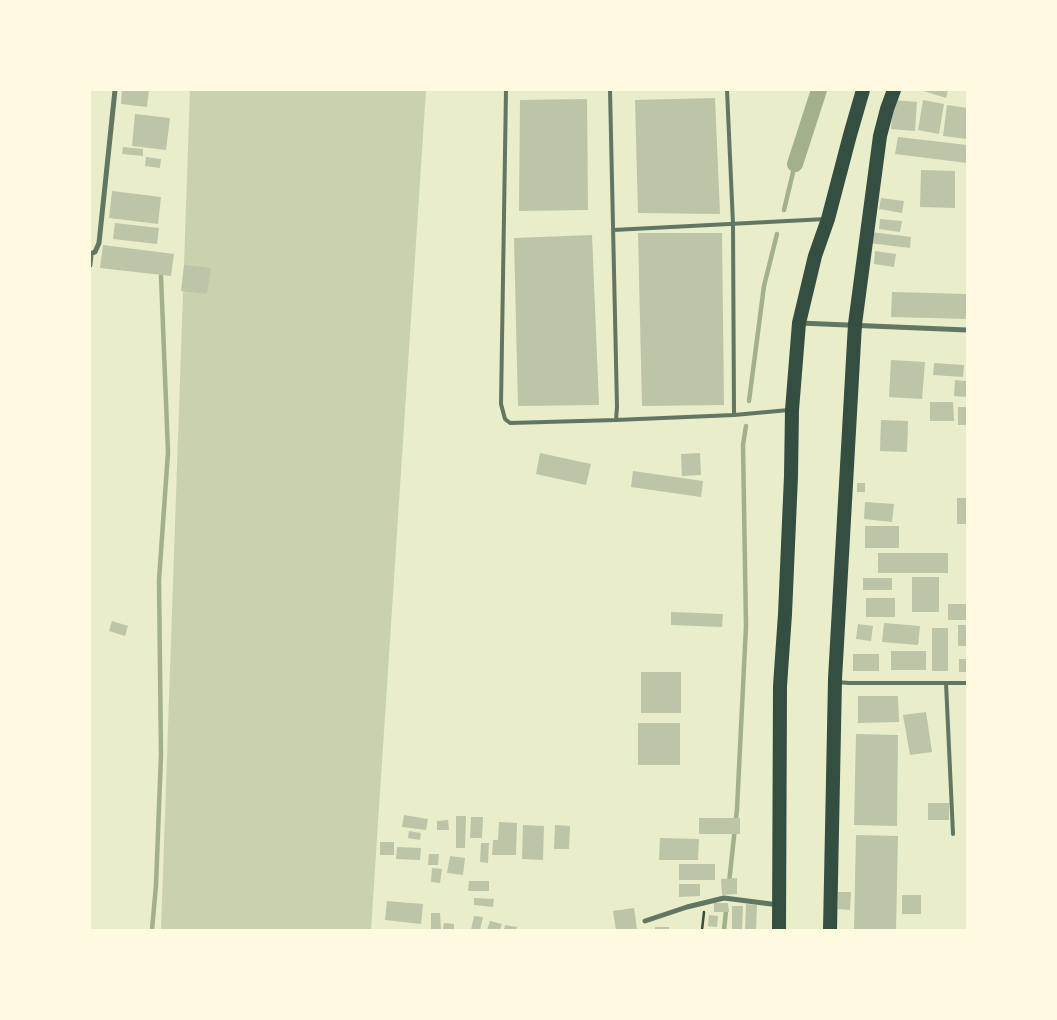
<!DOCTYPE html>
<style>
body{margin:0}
#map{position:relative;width:1057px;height:1020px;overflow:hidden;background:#e9edc9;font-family:"Fira Sans Condensed",sans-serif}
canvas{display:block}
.frame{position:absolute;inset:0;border:91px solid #fefae0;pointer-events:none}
</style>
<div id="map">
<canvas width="1057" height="1020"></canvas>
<div class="frame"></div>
</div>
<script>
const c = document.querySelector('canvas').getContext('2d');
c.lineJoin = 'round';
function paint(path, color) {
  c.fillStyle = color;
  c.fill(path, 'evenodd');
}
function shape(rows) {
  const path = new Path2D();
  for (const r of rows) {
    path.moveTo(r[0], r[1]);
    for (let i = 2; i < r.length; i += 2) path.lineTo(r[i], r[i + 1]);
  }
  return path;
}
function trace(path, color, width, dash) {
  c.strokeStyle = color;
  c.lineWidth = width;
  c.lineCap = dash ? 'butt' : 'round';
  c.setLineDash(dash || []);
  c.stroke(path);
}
const green = shape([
 [190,90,426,90,371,930,161,930]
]);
const stream = shape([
 [784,210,795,164],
 [749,401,764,286,777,234],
 [729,883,737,809,746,626,743,445,746,426],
 [152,930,156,885,161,755,159,580,168,452,161,276],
 [724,930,726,911]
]);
const canal = shape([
 [795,164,819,90]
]);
const building = shape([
 [122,90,149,90,147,107,121,104],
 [920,90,948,90,946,98],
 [715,98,720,214,638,213,635,100],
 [587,99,588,210,519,211,520,100],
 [893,100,917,102,915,131,891,129],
 [923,100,944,104,939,134,918,130],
 [947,105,967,108,967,139,943,136],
 [135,114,170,118,166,150,132,146],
 [898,137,967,145,967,163,895,154],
 [123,147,143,149,143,156,122,154],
 [146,157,161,159,160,168,145,166],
 [921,170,955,171,955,208,920,207],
 [112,191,161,197,158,224,109,218],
 [881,198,904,201,902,213,879,209],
 [880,219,902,221,900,232,879,229],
 [115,223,159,228,157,244,113,239],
 [871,232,911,237,910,248,869,243],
 [638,233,722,233,724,405,642,406],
 [592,235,599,405,518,406,514,238],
 [103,245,174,254,171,276,100,268],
 [875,251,896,254,894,267,874,264],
 [184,265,211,268,207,294,181,291],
 [892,292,967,294,967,319,891,317],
 [891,360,925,362,922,399,889,397],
 [934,363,964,365,963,377,933,375],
 [955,380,967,381,967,397,954,396],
 [930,402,953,402,954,421,930,421],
 [958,407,967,407,967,425,958,425],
 [881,420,908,421,907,452,880,451],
 [540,453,591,464,586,485,536,474],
 [700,453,701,475,682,476,681,454],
 [633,471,703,481,701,497,631,487],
 [857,483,865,483,865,492,857,492],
 [957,498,967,498,967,524,957,524],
 [865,502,894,504,892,522,864,519],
 [865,526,899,526,899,548,865,548],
 [878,553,948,553,948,573,878,573],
 [912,577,939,577,939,612,912,612],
 [863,578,892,578,892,590,863,590],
 [866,598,895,598,895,617,866,617],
 [948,604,967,604,967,620,948,620],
 [671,612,723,614,722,627,671,625],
 [112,621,128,626,125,636,109,631],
 [884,623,920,626,918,645,882,642],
 [858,624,873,626,871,641,856,639],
 [958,625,967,625,967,646,958,646],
 [932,628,948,628,948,671,932,671],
 [891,651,926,651,926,670,891,670],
 [853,654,879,654,879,671,853,671],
 [959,659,967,659,967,672,959,672],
 [641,672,681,672,681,713,641,713],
 [858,696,898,696,899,722,858,723],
 [926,712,932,752,910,755,903,715],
 [638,723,680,723,680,765,638,765],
 [856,734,898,735,897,826,854,825],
 [928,803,949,803,949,820,928,820],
 [404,815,428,819,426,830,402,827],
 [456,816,466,816,465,848,456,848],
 [471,817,483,817,482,838,470,838],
 [699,818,740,818,740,834,699,834],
 [448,820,449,830,437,830,437,821],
 [499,822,517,823,516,855,492,855,493,840,498,840],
 [523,825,544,826,543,860,522,859],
 [555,825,570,826,569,849,554,849],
 [409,831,421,833,420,840,408,838],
 [856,835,898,836,896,930,854,930],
 [660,838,699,839,698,860,659,860],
 [380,842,394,842,394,855,380,855],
 [481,843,489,843,488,863,480,862],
 [397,847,421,848,420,860,396,859],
 [429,854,439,854,438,865,428,865],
 [450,856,465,858,463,875,447,873],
 [679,864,715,864,715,880,679,880],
 [432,868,442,869,440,883,431,882],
 [737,878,737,894,722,895,721,879],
 [469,881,489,881,489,891,468,891],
 [679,884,700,884,700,896,679,897],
 [838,892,851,892,850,910,838,909],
 [902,895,921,895,921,914,902,914],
 [474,898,494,899,493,907,474,905],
 [387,901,423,904,421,924,385,920],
 [714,903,728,903,729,912,714,912],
 [746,904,757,905,756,930,745,930],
 [732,906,743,906,742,930,732,930],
 [634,908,637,929,616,930,613,911],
 [431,913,440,913,441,930,431,930],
 [709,915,718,916,717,927,708,926],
 [474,916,483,917,480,930,471,930],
 [490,921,502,924,500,930,487,930],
 [444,923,454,924,454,930,443,930],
 [505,925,517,927,516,930,504,930],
 [655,927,669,927,669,930,655,930]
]);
const path = shape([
 [702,930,704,912]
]);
const service = shape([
 [506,90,501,404,505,419,510,423,616,420],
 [610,90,617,407,616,420,734,415,789,410],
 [727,90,733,224,734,415],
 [613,230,826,219],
 [837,682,849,683,967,683],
 [946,683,953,834]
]);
const minor = shape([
 [90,254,95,252,99,243,115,90],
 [90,265,91,254],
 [799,323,967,330],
 [645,921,687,907,724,898,779,905]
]);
const trunk = shape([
 [779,930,780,686,785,614,791,476,792,410,799,323,815,256,828,219,850,135,863,90],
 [830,930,835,679,855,324,880,136,887,109,894,90]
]);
paint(green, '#cad2ad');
trace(stream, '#a3b18a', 4.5);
trace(canal, '#a3b18a', 16);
paint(building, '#bcc5a7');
trace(path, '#344e41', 2.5);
trace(service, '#617663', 4);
trace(minor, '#617663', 5);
trace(trunk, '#344e41', 14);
</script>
